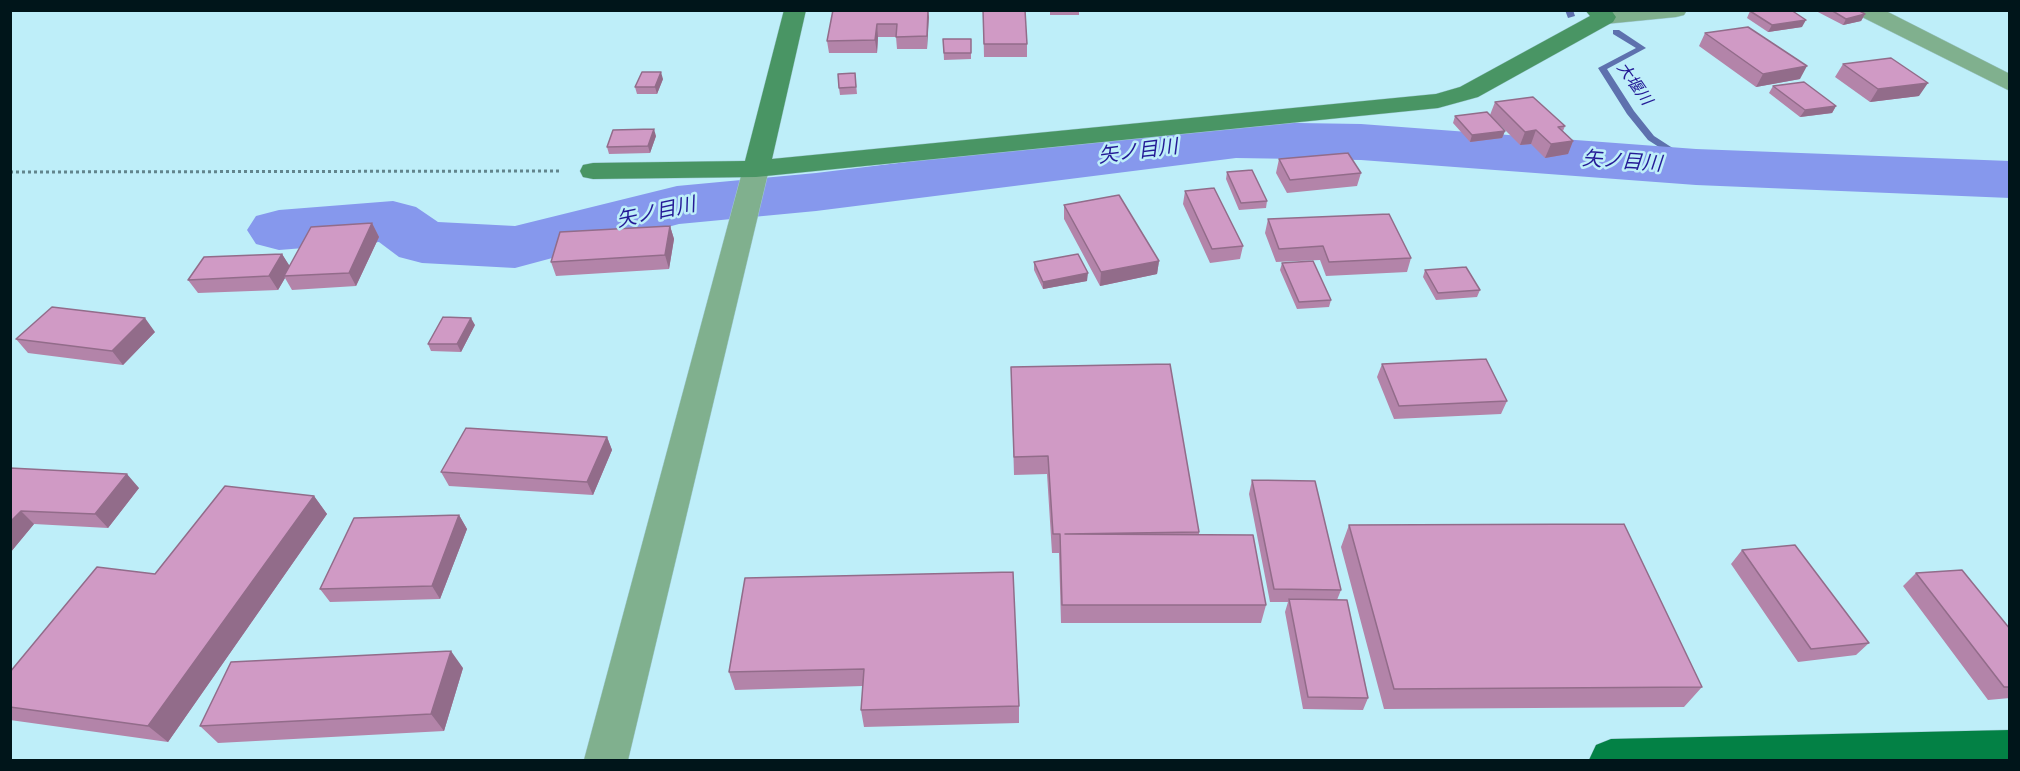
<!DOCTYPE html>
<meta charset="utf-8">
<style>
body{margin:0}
#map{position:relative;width:2020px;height:771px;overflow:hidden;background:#beeef9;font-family:Arial,sans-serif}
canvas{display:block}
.frame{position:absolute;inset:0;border:12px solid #00151a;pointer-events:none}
</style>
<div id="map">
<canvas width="2020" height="771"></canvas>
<div class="frame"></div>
</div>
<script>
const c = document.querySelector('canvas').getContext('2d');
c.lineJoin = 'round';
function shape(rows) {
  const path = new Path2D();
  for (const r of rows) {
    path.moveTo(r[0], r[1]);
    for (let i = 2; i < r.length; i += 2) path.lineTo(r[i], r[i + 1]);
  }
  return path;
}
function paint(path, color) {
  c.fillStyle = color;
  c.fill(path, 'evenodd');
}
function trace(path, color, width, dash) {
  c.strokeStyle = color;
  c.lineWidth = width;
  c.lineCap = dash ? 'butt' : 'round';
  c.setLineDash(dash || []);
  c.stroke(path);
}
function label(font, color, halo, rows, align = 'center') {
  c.font = font + ' Arial,"Noto Sans JP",sans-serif';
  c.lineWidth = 5;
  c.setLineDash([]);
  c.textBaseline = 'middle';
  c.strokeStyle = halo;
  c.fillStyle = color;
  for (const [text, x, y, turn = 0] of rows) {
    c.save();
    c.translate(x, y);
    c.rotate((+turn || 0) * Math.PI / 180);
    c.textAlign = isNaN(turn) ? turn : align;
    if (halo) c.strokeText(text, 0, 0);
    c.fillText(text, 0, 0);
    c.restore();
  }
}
const stream = shape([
 [1565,10,1573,10,1575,16,1568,18,1565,10],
 [1613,30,1619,30,1646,48,1607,69,1634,111,1654,136,1699,165,1699,169,1693,169,1648,140,1627,114,1598,68,1636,48,1613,34,1613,30]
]);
const river = shape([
 [1236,122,1361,124,1696,149,2010,161,2010,198,1696,185,1361,160,1236,158,816,211,679,224,515,268,422,263,399,257,379,242,279,250,256,244,247,230,256,216,279,210,393,201,416,207,438,222,515,226,677,186,816,173,1236,122]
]);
const path = shape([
 [10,172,562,171]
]);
const street = shape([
 [1604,10,1687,10,1684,15,1676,17,1605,24,1597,22,1594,17,1597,12,1604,10],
 [1855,10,1884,10,2010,74,2010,91,1858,15,1855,10],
 [756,161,765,163,769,169,628,760,584,760,743,169,747,163,756,161]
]);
const secondary = shape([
 [784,10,806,10,772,159,1436,94,1460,87,1590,16,1585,10,1611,10,1616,17,1613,22,1478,97,1438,108,756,177,593,179,583,177,580,171,583,165,593,163,745,161,784,10]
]);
const primary = shape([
 [2010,730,2010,760,1589,760,1596,745,1611,739,2010,730]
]);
const wall = shape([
 [833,10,928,10,927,49,897,49,896,37,878,37,877,53,829,53,827,41],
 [983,10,1027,44,1027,57,984,57],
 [1050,10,1079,10,1079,15,1050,15],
 [1814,10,1858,10,1865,14,1861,21,1843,25],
 [1750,11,1802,27,1768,32,1747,18],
 [1705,33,1800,79,1756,87,1699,46],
 [943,39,971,39,971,59,944,60],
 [1843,64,1919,96,1870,102,1835,77],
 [855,73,857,94,840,95,839,88],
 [663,79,657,94,637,94,635,87],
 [1773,86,1836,106,1832,113,1800,117,1769,93],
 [1495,102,1565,126,1563,131,1573,141,1568,154,1545,158,1531,144,1520,145,1493,118,1505,131,1502,138,1470,142,1453,123,1455,116,1490,115],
 [656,136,650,153,609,154,607,147],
 [1279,159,1361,173,1357,186,1287,193,1276,173],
 [1227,172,1267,201,1266,208,1239,210,1226,179],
 [1185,191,1243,246,1240,259,1210,263,1183,204],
 [1064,205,1159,261,1157,274,1100,286,1064,219],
 [1268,219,1411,258,1407,272,1326,276,1320,260,1276,262,1265,233],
 [372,223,379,237,356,286,292,290,285,278,278,290,198,293,188,280,282,254,289,266],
 [670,226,674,239,669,269,556,276,551,262],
 [1034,262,1087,281,1043,289,1034,270],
 [1282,263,1331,300,1329,307,1297,309,1280,270],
 [1425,270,1480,290,1477,297,1436,300,1423,277],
 [475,325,461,352,431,351,428,344],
 [155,332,123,365,28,353,16,339],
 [1382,364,1507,401,1501,414,1394,419,1377,377],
 [1011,367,1199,532,1199,535,1266,605,1261,623,1061,623,1059,553,1052,553,1047,474,1014,475],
 [607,437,612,450,593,495,449,486,441,472],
 [10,468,139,488,108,528,34,524,10,553],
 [1252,480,1341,590,1337,600,1368,698,1363,710,1303,709,1285,612,1288,602,1270,602,1249,494],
 [314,496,327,514,168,742,10,720,10,672,155,574],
 [459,515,467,529,440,599,330,602,320,589],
 [1349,525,1702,687,1684,707,1384,709,1341,547],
 [1742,550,1869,643,1856,655,1798,662,1731,564],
 [1916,573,2010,629,2010,698,1988,700,1903,586],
 [745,578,1019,706,1019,723,864,727,861,710,863,686,735,690,729,672],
 [463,668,444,731,218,743,200,726]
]);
const shadedWall = shape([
 [928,10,929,17,927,49,927,36],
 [1865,14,1861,21,1843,25,1846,19],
 [1806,20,1802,27,1768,32,1772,25],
 [877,24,878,37,877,53,875,40],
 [1807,66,1800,79,1756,87,1763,74],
 [661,72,663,79,657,94,655,87],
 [1928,83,1919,96,1870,102,1878,89],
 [1836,106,1832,113,1800,117,1805,110],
 [654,129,656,136,650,153,648,146],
 [1536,130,1531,144,1520,145,1525,132],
 [1505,131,1502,138,1470,142,1472,135],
 [1573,141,1568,154,1545,158,1551,144],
 [372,223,379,237,356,286,349,273],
 [670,226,674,239,669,269,665,255],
 [282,254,291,268,284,276,285,278,278,290,269,276],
 [1159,261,1157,274,1100,286,1101,272],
 [1088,273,1087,281,1043,289,1043,282],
 [145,318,155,332,123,365,112,351],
 [471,318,475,325,461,352,457,344],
 [607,437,612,450,593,495,587,482],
 [127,474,139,488,108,528,95,514],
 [314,496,327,514,168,742,148,726],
 [21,511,34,524,10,553,10,522],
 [459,515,467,529,440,599,432,586],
 [451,651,463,668,444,731,431,714]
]);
const building = shape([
 [833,10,928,10,927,36,896,37,897,24,877,24,875,40,827,41,833,10],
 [983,10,1025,10,1027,44,984,44,983,10],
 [1753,10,1791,10,1806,20,1772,25,1750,11,1753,10],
 [1831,10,1858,10,1865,14,1846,19,1831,10],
 [1748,27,1807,66,1763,74,1705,33,1748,27],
 [943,39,971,39,971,53,944,53,943,39],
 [1891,58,1928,83,1878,89,1843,64,1891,58],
 [642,72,661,72,655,87,635,87,642,72],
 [855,73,856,87,839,88,838,74,855,73],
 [1804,82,1836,106,1805,110,1773,86,1804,82],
 [1533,97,1565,126,1558,127,1573,141,1551,144,1536,130,1525,132,1495,102,1533,97],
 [1487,112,1505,131,1472,135,1455,116,1487,112],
 [654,129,648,146,607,147,613,130,654,129],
 [1348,153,1361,173,1290,180,1279,159,1348,153],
 [1252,170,1267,201,1241,203,1227,172,1252,170],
 [1214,188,1243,246,1212,249,1185,191,1214,188],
 [1119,195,1159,261,1101,272,1064,205,1119,195],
 [1389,214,1411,258,1329,262,1323,246,1279,249,1268,219,1389,214],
 [372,223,349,273,284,276,311,227,372,223],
 [670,226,665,255,551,262,560,232,670,226],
 [282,254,269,276,188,280,204,257,282,254],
 [1078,254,1088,273,1043,282,1034,262,1078,254],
 [1313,261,1331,300,1299,302,1282,263,1313,261],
 [1466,267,1480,290,1438,293,1425,270,1466,267],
 [52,307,145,318,112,351,16,339,52,307],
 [443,317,471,318,457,344,428,344,443,317],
 [1486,359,1507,401,1399,406,1382,364,1486,359],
 [1170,364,1199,532,1065,534,1253,535,1266,605,1062,605,1060,534,1053,534,1048,456,1014,457,1011,367,1170,364],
 [466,428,607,437,587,482,441,472,466,428],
 [10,468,127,474,95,514,21,511,10,522,10,468],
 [1252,480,1315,481,1341,590,1274,589,1252,480],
 [225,486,314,496,148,726,10,707,10,672,97,567,155,574,225,486],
 [459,515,432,586,320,589,354,518,459,515],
 [1624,524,1702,687,1394,689,1349,525,1624,524],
 [1795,545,1869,643,1811,649,1742,550,1795,545],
 [1962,570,2010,629,2010,687,2004,687,1916,573,1962,570],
 [1013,572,1019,706,861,710,864,669,729,672,745,578,1013,572],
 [1289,599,1347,600,1368,698,1308,697,1289,599],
 [451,651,431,714,200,726,231,662,451,651]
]);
const farWaternames = [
 ["大堰川",1634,84,55]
];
const waterNames = [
 ["矢ノ目川",1138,152,-7],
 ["矢ノ目川",1622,162,4],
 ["矢ノ目川",656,213,-12]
];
paint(stream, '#5e71ae');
paint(river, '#8698ed');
trace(street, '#a0cbd5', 1);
trace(secondary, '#a0cbd5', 1);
trace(primary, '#a0cbd5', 1);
trace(path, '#62858d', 3, [3, 3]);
paint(street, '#80b08e');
paint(secondary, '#499564');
paint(primary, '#038145');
paint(wall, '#b384a9');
paint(shadedWall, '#926c8a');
paint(building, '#d09ac5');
trace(building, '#926c8a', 1.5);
label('italic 16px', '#241a96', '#beeef9', farWaternames);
label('italic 20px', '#241a96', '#beeef9', waterNames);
</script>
